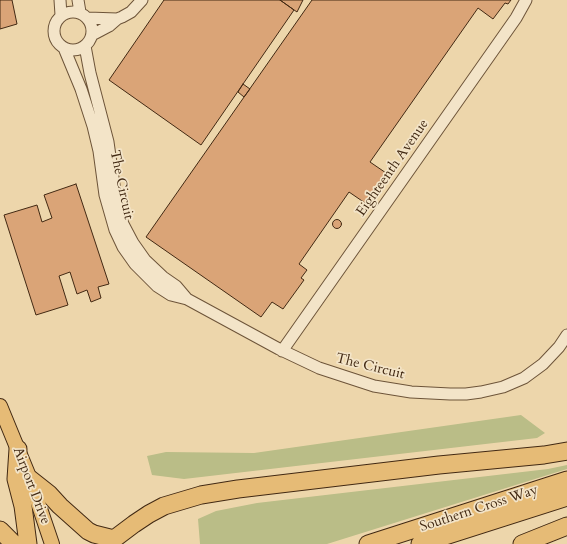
<!DOCTYPE html>
<style>
body{margin:0}
canvas{display:block;background:#edd6ab}
</style>
<canvas width="567" height="544"></canvas>
<script>
const c = document.querySelector('canvas').getContext('2d');
c.lineJoin = 'round';
function paint(path, color) {
  c.fillStyle = color;
  c.fill(path, 'evenodd');
}
function shape(rows) {
  const path = new Path2D();
  for (const r of rows) {
    if (r.length === 3) {
      path.moveTo(r[0] + r[2], r[1]);
      path.arc(r[0], r[1], r[2], 0, 2 * Math.PI);
      continue;
    }
    path.moveTo(r[0], r[1]);
    for (let i = 2; i < r.length; i += 2) path.lineTo(r[i], r[i + 1]);
  }
  return path;
}
function trace(path, color, width, dash) {
  c.strokeStyle = color;
  c.lineWidth = width;
  c.lineCap = dash ? 'butt' : 'round';
  c.setLineDash(dash || []);
  c.stroke(path);
}
function label(font, color, halo, rows, align = 'center') {
  c.font = font + ' Cardo,serif';
  c.lineWidth = 3.5;
  c.setLineDash([]);
  c.textBaseline = 'middle';
  c.strokeStyle = halo;
  c.fillStyle = color;
  for (const [text, x, y, turn = 0] of rows) {
    c.save();
    c.translate(x, y);
    c.rotate((+turn || 0) * Math.PI / 180);
    c.textAlign = isNaN(turn) ? turn : align;
    if (halo) c.strokeText(text, 0, 0);
    c.fillText(text, 0, 0);
    c.restore();
  }
}
const green = shape([
 [521,415,545,433,537,438,184,479,152,475,147,456,166,452,254,453],
 [567,465,567,469,327,544,200,544,198,519,216,511,257,503,548,469]
]);
const building = shape([
 [0,0,12,0,17,24,0,29,0,0],
 [164,0,280,0,294,10,201,145,109,80,164,0],
 [280,0,303,0,297,12,280,0],
 [312,0,511,0,508,4,505,3,493,19,478,8,370,162,389,175,368,205,349,192,299,264,307,270,301,278,304,280,283,309,272,302,261,317,146,237,312,0],
 [243,84,250,89,244,97,238,92,243,84],
 [76,184,109,284,98,287,101,298,91,302,87,290,77,294,70,272,59,276,68,305,36,315,4,215,37,205,42,222,52,218,44,195,76,184],
 [337,224,4.5]
]);
const minor = shape([
 [60,0,61,15],
 [78,0,80,12],
 [73,31,19],
 [88,18,117,19,122,17,131,12,142,0],
 [92,35,109,26,117,19],
 [85,46,90,73,108,142,117,206,123,224,133,243,145,260,163,277,176,286,187,299],
 [64,48,81,89,93,126,99,151,105,195,115,230,123,247,135,264,157,286,171,295,187,299,279,349,319,368,374,386,411,392,450,394,466,394,481,392,503,387,524,378,543,364,559,347,567,335],
 [282,351,516,18,526,0]
]);
const major = shape([
 [0,406,30,479,52,544]
]);
const highway = shape([
 [18,449,16,479,23,506,28,544],
 [30,479,49,494,60,506,88,531,94,534,114,539],
 [0,530,14,544],
 [109,544,114,539,134,524,149,514,164,506,201,495,238,489,439,465,544,455,567,451],
 [368,544,567,480],
 [420,544,567,497],
 [522,544,567,526]
]);
const streetNames = [
 ["Eighteenth Avenue",393,168,-55],
 ["The Circuit",121,185,78],
 ["The Circuit",370,367,14],
 ["Airport Drive",31,486,69],
 ["Southern Cross Way",479,509,-18]
];
paint(green, '#babd87');
paint(building, '#daa477');
trace(building, '#422913', 1);
trace(minor, '#6d5439', 13);
trace(major, '#422913', 16);
trace(highway, '#422913', 19);
trace(minor, '#f3e4c8', 11);
trace(major, '#e6bb76', 14);
trace(highway, '#e6bb76', 17);
label('14px', '#422913', '#f3e4c8', streetNames);
</script>
